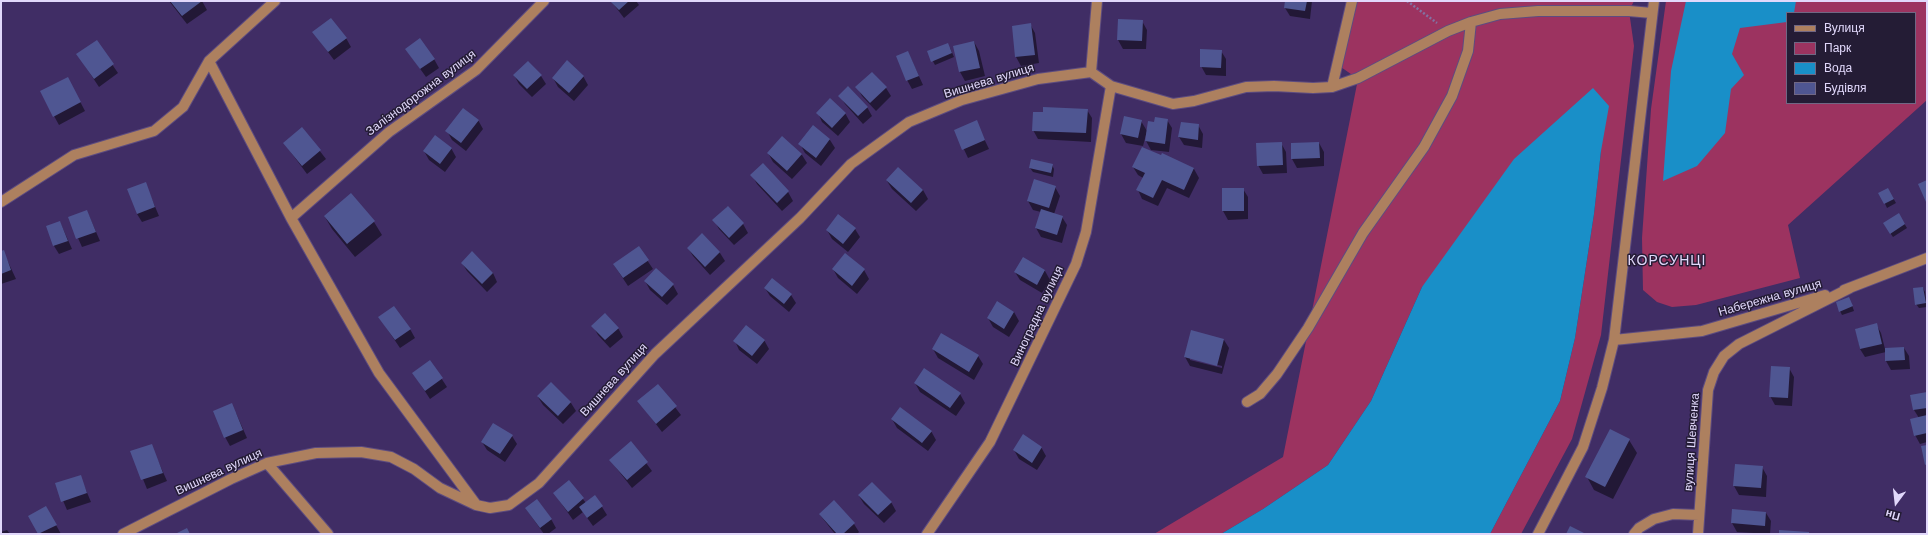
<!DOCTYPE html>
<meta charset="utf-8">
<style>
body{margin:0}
#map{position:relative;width:1928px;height:535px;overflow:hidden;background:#402d65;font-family:"Work Sans",sans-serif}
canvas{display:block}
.frame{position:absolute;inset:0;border:2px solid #e1d8fb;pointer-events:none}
.legend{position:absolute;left:1786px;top:12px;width:130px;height:92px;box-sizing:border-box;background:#241c35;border:1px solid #706784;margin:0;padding:5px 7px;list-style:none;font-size:12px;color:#e1d8fb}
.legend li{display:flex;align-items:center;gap:8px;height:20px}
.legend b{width:20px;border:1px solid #706784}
.north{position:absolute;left:1876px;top:483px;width:40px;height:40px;-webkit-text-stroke:3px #241c35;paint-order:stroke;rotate:195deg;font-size:11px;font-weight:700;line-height:16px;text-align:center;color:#e1d8fb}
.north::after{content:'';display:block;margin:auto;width:14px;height:18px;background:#e1d8fb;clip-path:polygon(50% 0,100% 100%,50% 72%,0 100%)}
</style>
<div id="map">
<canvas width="1928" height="535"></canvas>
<div class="frame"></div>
<ul class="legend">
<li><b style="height:5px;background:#ad805f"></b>Вулиця</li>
<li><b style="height:11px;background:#9c3360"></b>Парк</li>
<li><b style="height:11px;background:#198fc8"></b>Вода</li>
<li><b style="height:11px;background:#4f5692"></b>Будівля</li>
</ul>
<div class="north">Пн</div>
</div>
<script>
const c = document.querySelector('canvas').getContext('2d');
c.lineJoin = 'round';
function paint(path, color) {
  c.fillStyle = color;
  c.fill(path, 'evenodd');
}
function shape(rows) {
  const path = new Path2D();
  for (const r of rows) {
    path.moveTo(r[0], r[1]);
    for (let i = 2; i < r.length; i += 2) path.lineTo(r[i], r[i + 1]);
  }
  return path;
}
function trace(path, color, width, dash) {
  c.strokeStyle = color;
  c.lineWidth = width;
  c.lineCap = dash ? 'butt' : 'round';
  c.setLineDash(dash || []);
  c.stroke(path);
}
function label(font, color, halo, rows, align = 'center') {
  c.font = font + ' "Work Sans",sans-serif';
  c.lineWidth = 3;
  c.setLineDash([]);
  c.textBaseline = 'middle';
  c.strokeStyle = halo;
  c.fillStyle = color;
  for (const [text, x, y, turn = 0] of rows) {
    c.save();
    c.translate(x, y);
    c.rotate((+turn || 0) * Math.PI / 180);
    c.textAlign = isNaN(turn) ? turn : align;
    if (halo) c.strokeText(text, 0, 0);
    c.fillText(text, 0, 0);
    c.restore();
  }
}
const green = shape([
 [1352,1,1634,1,1629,11,1634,46,1601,335,1572,439,1521,534,1490,534,1560,401,1575,338,1594,214,1601,151,1422,287,1371,401,1328,465,1263,509,1221,534,1154,534,1283,457,1358,79,1338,65],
 [1666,1,1927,1,1927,100,1788,225,1800,278,1696,305,1672,307,1657,302,1643,290,1642,238,1651,109],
 [1787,13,1915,13,1915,103,1787,103]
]);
const water = shape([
 [1686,1,1796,1,1794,13,1787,13,1787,22,1740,28,1732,54,1744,75,1731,89,1725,133,1697,166,1663,181,1671,71],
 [1593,88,1609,106,1601,151,1594,214,1575,338,1560,401,1490,534,1221,534,1263,509,1328,465,1371,401,1422,287,1514,159]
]);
const shadow = shape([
 [169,1,202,1,207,10,187,24],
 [611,1,636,1,639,5,624,18],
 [1286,1,1312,1,1310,19,1290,16,1285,8],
 [1142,21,1147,30,1146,49,1123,49,1118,40],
 [1030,24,1035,33,1039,63,1021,66,1016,57,1013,27],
 [313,32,346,38,351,47,334,60],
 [96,41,118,73,99,87,83,63],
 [974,42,979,51,985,76,965,81,960,72,954,47],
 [950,48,954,57,935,65,928,52],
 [406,49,434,59,439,68,426,77],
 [1221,51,1226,59,1226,76,1206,75,1201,66],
 [908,52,923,85,912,89,907,80],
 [514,75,541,76,546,84,532,97,519,84],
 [583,76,588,85,574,101,558,87,553,78],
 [72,86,85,111,59,125,54,116],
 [857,87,886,88,891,96,876,111,862,96],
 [840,96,867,107,872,116,863,124,845,104],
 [1087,110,1092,118,1091,142,1038,139,1033,130],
 [818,113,845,113,850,122,838,136,822,122],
 [478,120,483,129,466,151,452,140,447,131],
 [1167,120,1172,128,1169,152,1151,150,1146,141,1155,123],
 [1141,121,1147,131,1143,146,1126,143,1121,134],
 [976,122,989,149,968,158,955,130],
 [1198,125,1203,134,1202,148,1184,145,1179,137],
 [813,127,830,140,835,148,821,166,805,153,800,144],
 [302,128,326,159,307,174,284,143],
 [783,138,802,155,807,163,792,179,773,162,768,153],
 [1281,143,1286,152,1287,173,1263,174,1258,165],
 [1319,143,1324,152,1324,166,1297,168,1292,159],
 [451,148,456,157,445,172,429,160,424,151],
 [1162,154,1194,169,1199,178,1189,198,1167,188,1158,206,1142,199,1138,190,1143,178,1138,175,1133,167,1161,157],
 [763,165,788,192,793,201,782,211,757,184,752,175],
 [1052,165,1054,169,1053,177,1033,172,1030,168],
 [887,181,923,190,928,199,916,211,892,189],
 [145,183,159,216,142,222,137,214],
 [1055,187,1060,196,1054,214,1062,217,1067,225,1062,243,1041,237,1036,228,1041,212,1033,210,1028,201],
 [1243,189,1248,197,1248,219,1228,220,1223,211],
 [1888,189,1896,203,1887,208,1880,193],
 [351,195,374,222,382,235,355,257,332,229,325,217],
 [727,207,743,224,748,233,734,245,719,229,714,220],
 [87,211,100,241,82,247,69,218],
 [1899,215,1907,228,1893,237,1884,224],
 [60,222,72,249,59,254,54,246],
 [855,229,860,237,848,252,832,239,827,230],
 [702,234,720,253,725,261,710,275,693,256,688,248],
 [639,248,653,269,628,286,614,265],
 [3,251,16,279,1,284,1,252],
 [845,254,864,270,869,279,857,294,838,278,833,269],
 [1023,259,1045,271,1050,280,1042,293,1020,280,1015,272],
 [462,263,493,273,497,282,487,292,467,271],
 [645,281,673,285,678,294,667,305,650,290],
 [765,288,791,295,796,303,789,312,770,296],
 [1923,288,1925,292,1927,307,1919,308,1916,304],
 [1851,302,1854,311,1842,315,1840,311],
 [1014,312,1019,321,1009,337,993,327,988,318],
 [379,317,410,329,415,338,400,348],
 [1876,324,1881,333,1885,349,1904,348,1909,356,1910,369,1891,370,1886,361,1886,352,1865,357,1860,349,1856,329],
 [593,326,618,328,623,337,610,348,598,335],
 [1192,331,1224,340,1229,348,1222,374,1190,366,1185,357],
 [1190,358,1222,366,1222,368,1190,360],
 [764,340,769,349,757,364,739,350,735,341],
 [933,349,978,356,983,364,974,380,938,358],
 [430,361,447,387,430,399,413,373],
 [1789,368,1794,377,1792,406,1775,405,1770,396],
 [915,383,960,394,965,403,956,416,920,392],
 [551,384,571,403,576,411,563,424,543,405,538,397],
 [658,385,681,415,662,432,639,402],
 [1927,393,1927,442,1920,444,1915,435,1919,418,1914,410,1911,396],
 [236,413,247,438,230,446,225,437],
 [892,419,931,431,936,440,928,451,897,428],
 [512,436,517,444,505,462,487,450,482,442],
 [1629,440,1637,453,1613,499,1594,490,1587,477],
 [631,443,652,471,632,488,610,460],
 [151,445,167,481,147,489,132,452],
 [1041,447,1046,456,1037,470,1019,459,1014,450],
 [1762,467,1767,476,1766,497,1739,495,1734,486],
 [80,476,91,502,67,510,56,484],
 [569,481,586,503,602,507,607,515,593,526,583,512,573,520,554,493],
 [859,496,891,502,896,511,884,523,864,504],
 [46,507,61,534,39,534,29,516],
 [526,509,551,519,556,528,548,534,544,534],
 [1733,510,1766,513,1771,521,1770,534,1737,532,1732,523],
 [820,515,854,524,859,532,857,534,835,534],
 [7,530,10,534,1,534,1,532]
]);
const building = shape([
 [170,1,202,1,182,16],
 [610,1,629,1,619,10],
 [1285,1,1307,1,1305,11,1284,8],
 [331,18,347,38,328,52,312,32],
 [1118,19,1143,20,1142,41,1117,40],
 [1031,23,1035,55,1015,57,1012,26],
 [420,38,435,59,420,69,405,49],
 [97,40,114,64,94,79,76,54],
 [974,41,980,68,959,72,953,46],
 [948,43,952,53,931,62,927,51],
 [1200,49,1222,50,1221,68,1200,67],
 [908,51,919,76,906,81,896,56],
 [567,60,584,76,569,93,552,78],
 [528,61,542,75,527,89,513,75],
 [872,72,887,87,870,103,855,87],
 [68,77,81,102,53,117,40,91],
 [848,86,868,107,858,116,838,96],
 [830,98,846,113,832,128,816,113],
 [1043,107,1088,109,1086,133,1032,131,1033,112,1043,112],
 [463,108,479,120,461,143,445,131],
 [1124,116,1142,120,1138,138,1120,134],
 [1155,117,1168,119,1165,144,1145,141,1148,121,1154,122],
 [977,120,985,140,962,150,954,130],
 [1181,122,1199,124,1198,140,1178,137],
 [813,125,830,139,816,158,798,144],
 [302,127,321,150,302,166,283,143],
 [435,135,452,148,440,164,423,151],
 [782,136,802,154,787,171,767,153],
 [1282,142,1283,165,1257,166,1256,143],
 [1319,142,1320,158,1291,159,1291,143],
 [1142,147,1161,155,1162,153,1194,168,1184,190,1162,180,1153,198,1136,190,1145,173,1132,167],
 [1031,159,1053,164,1051,173,1029,168],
 [763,163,789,191,777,203,750,175],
 [898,167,923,190,911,203,886,180],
 [1034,179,1056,186,1049,208,1027,201],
 [1927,180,1927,201,1926,202,1918,184],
 [146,182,155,207,137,214,127,189],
 [1222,188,1244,188,1244,211,1222,211],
 [1888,188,1894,199,1884,204,1878,193],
 [351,193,375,221,347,244,324,216],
 [728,206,744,223,729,238,712,220],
 [1041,209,1063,216,1057,235,1035,228],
 [87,210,96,232,76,239,68,217],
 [1899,213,1905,224,1890,234,1883,223],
 [838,214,856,228,843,244,826,230],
 [60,221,68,241,53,246,46,226],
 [702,233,720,252,705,267,687,248],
 [639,246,649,260,623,278,613,264],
 [4,250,11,270,1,274,1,251],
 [472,251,493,273,482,284,461,263],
 [845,253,865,269,852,286,832,269],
 [1023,257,1045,270,1037,285,1014,272],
 [656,268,674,284,662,297,644,281],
 [772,278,792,294,784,304,764,288],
 [1923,287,1926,303,1915,305,1913,288],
 [1849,297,1853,306,1839,312,1836,302],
 [997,301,1014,312,1004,329,987,318],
 [394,306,411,329,395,340,378,317],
 [605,313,619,328,605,340,591,326],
 [1877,323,1882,344,1860,349,1855,329],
 [746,325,765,340,752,356,733,341],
 [1191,330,1224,339,1217,366,1184,357],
 [941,333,979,355,969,372,932,349],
 [1904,347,1905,360,1885,361,1885,348],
 [430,360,443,378,425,391,412,373],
 [1771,366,1790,367,1788,398,1769,397],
 [924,368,961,393,950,408,914,383],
 [551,382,571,402,558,416,537,396],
 [658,384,677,406,656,424,637,401],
 [1927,392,1927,408,1913,410,1910,395],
 [232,403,243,430,224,438,213,411],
 [900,407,932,431,922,443,891,419],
 [1927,415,1927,433,1914,436,1910,419],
 [493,423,513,435,500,454,481,442],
 [1610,429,1630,439,1605,487,1585,477],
 [1023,434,1042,447,1032,463,1013,450],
 [631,441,648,462,627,480,609,460],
 [152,444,163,473,141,480,130,451],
 [1927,445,1927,464,1925,465,1921,446],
 [1735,464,1763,466,1761,488,1733,486],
 [81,475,87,493,61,502,55,483],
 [569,480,584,498,568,512,553,493],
 [872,482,892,502,878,515,858,495],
 [595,495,603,506,587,518,579,507],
 [537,499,552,519,540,528,525,508],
 [834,500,855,523,843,534,837,534,819,514],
 [46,506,57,525,38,534,28,516],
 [1732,509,1766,512,1765,526,1731,523],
 [1570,526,1586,534,1566,534],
 [187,528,190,534,175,534],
 [1779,530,1809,532,1809,534,1779,534]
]);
const path = shape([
 [1407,1,1437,23]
]);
const minor = shape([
 [209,61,291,218,379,373,475,503],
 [1091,72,1097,1],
 [1332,87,1352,1],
 [1,202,74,155,154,131,183,107,209,61,275,1],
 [291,218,389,132,476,70,544,1],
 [1844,290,1927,258],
 [1614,340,1702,331,1825,295],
 [1247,402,1260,394,1277,374,1308,328,1363,233,1424,147,1452,96,1468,51,1471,22],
 [267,463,328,534],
 [123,534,231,479,267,463,316,453,361,452,391,457,414,469,440,488,476,505,490,508,509,505,539,483,655,354,800,218,851,164,909,122,962,100,1038,79,1091,72,1111,86,1173,104,1194,101,1246,87,1274,86,1313,88,1332,87,1358,78,1448,31,1471,22,1500,14,1538,11,1629,11,1652,13],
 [927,534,990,442,1076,264,1086,232,1111,86],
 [1538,534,1583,447,1602,388,1614,340,1654,1],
 [1634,534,1639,528,1654,519,1673,514,1699,515],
 [1698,534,1708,390,1714,372,1724,356,1739,344,1850,288]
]);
const streetNames = [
 ["Вишнева вулиця",989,81,-17],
 ["Залізнодорожна вулиця",421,93,-37],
 ["Набережна вулиця",1770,298,-16],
 ["Виноградна вулиця",1037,316,-65],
 ["Вишнева вулиця",614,380,-48],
 ["вулиця Шевченка",1692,442,-86],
 ["Вишнева вулиця",219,472,-25]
];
const quarterNames = [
 ["КОРСУНЦІ",1667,261]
];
paint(green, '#9c3360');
paint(water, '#198fc8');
paint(shadow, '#0007');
paint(building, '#4f5692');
trace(minor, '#5d4c80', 12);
trace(path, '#8273a3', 2.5, [2, 2]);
trace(minor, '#ad805f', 10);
label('12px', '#e1d8fb', '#241c35', streetNames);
c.letterSpacing = '1px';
label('14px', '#e1d8fb', '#241c35', quarterNames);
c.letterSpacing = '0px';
</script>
